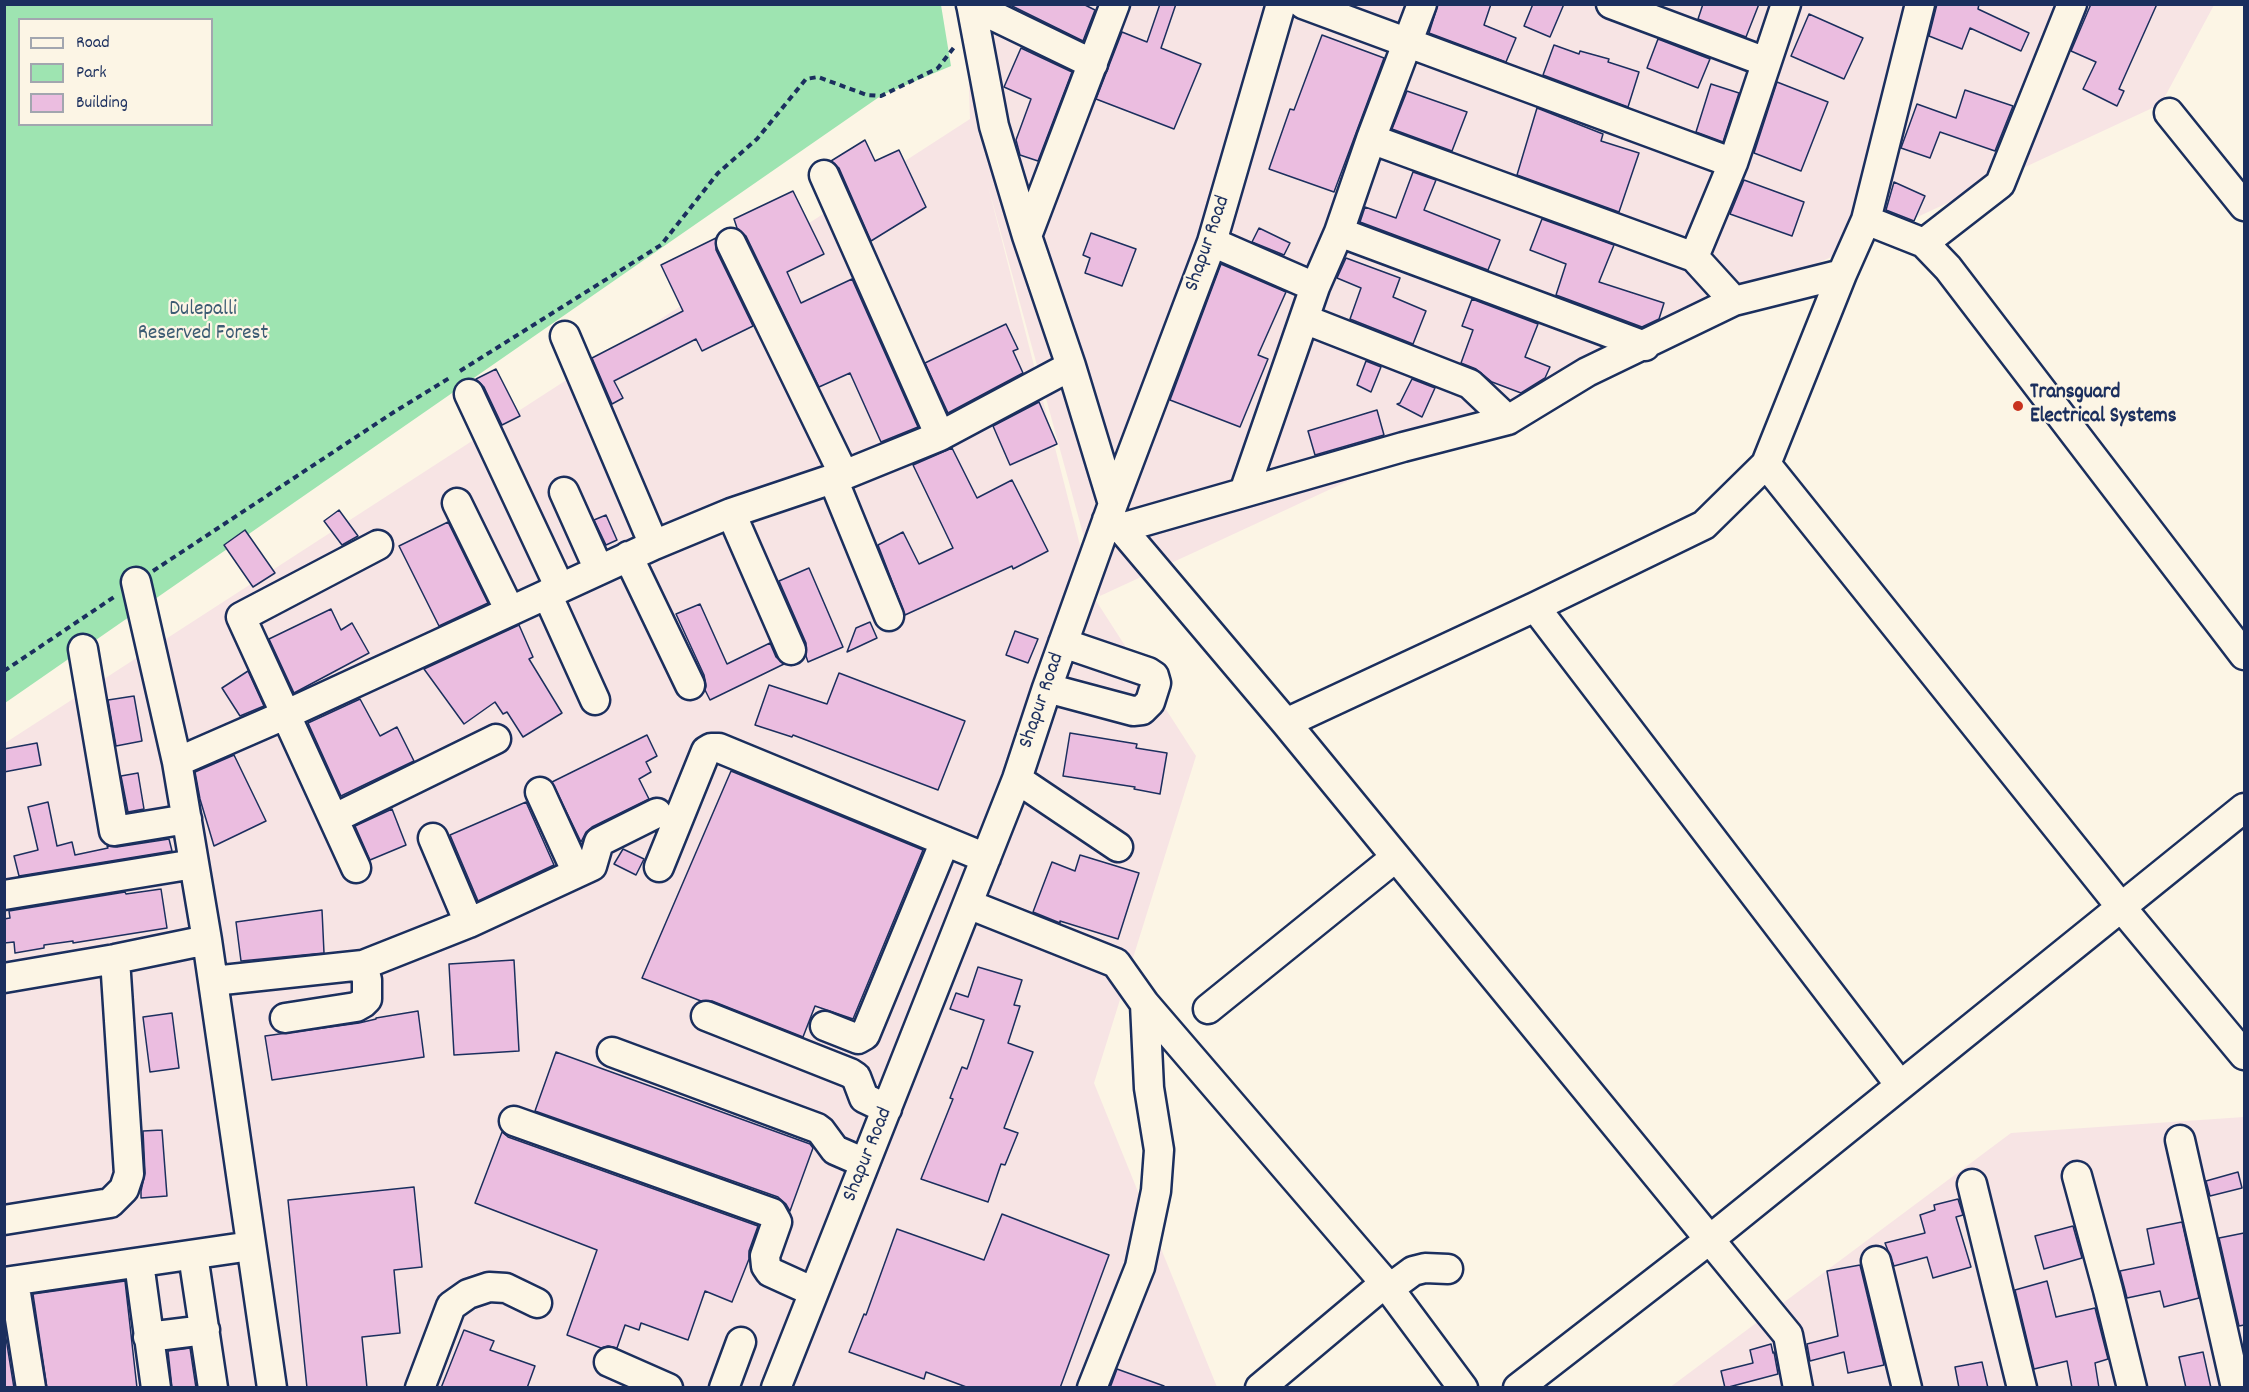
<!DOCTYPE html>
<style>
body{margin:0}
#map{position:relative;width:2249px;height:1392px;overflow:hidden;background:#fcf5e5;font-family:Dekko,sans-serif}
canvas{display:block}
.frame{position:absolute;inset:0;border:6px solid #1b2f5e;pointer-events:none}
.legend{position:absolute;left:18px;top:18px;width:195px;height:108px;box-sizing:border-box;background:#fcf5e5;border:2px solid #a2a6af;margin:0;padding:8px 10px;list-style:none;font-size:18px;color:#1b2f5e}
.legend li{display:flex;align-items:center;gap:12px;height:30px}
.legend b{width:30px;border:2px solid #a2a6af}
</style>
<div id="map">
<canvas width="2249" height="1392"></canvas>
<div class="frame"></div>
<ul class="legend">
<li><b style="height:8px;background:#fcf5e5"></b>Road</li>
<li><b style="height:16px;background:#9ee4b1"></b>Park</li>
<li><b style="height:16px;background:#ebbde0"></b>Building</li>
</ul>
</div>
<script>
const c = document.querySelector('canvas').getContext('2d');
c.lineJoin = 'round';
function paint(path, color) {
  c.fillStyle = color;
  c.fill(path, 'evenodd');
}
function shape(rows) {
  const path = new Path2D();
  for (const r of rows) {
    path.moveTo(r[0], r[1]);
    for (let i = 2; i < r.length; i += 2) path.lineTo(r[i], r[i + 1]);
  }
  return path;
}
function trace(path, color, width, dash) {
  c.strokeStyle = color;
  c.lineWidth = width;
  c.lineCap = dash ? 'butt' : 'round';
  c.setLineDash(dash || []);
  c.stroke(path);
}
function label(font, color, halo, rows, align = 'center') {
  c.font = font + ' Dekko,sans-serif';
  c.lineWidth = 4.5;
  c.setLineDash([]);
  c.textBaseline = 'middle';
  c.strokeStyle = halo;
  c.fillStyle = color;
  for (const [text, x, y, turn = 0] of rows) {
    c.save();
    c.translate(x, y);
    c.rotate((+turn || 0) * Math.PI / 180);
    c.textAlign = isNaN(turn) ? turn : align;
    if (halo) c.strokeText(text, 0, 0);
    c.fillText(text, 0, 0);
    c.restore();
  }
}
const built = shape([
 [966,5,2214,5,2161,104,1100,596,988,186,1093,596,1196,756,1094,1083,1217,1387,5,1388,5,743,970,119],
 [2244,1117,2244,1387,1669,1388,2011,1133]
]);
const green = shape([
 [5,5,941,5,951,66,882,95,5,703],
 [20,20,212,20,212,124,20,124]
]);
const building = shape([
 [1008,4,1083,4,1095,10,1083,41,1008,4],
 [1160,4,1176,4,1161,48,1201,64,1174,129,1096,99,1122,32,1147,42,1160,4],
 [1438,4,1491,4,1484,25,1516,38,1506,62,1429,33,1438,4],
 [1533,4,1564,4,1550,37,1524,26,1533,4],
 [1703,4,1759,4,1746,37,1698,19,1703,4],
 [1937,4,1979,4,1978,9,2029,33,2021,51,1970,28,1962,49,1929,36,1937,4],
 [2091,4,2157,4,2119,89,2124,91,2117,106,2083,89,2096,62,2071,51,2091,4],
 [1809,14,1863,38,1844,79,1791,56,1809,14],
 [1322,35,1384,58,1334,192,1269,169,1290,109,1294,110,1322,35],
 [1658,39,1710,59,1698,88,1647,68,1658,39],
 [1554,45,1579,54,1580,51,1609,59,1608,62,1639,72,1628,107,1543,75,1554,45],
 [1021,48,1072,72,1038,161,1020,155,1016,140,1031,99,1004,87,1021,48],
 [1777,82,1828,102,1801,171,1754,153,1777,82],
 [1711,84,1739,93,1723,142,1696,132,1711,84],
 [1965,90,2013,106,1995,151,1940,132,1930,158,1901,148,1917,104,1956,118,1965,90],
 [1407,91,1467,112,1452,151,1392,129,1407,91],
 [1537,108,1603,134,1601,141,1639,153,1619,212,1517,175,1537,108],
 [865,140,875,161,899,150,926,207,871,241,839,168,831,161,865,140],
 [1413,172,1436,180,1424,210,1500,240,1488,270,1360,222,1365,207,1396,218,1413,172],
 [1744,180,1804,202,1792,236,1730,214,1744,180],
 [1894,182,1925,196,1914,221,1886,210,1894,182],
 [793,191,824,254,787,272,801,303,852,279,918,427,881,442,850,373,819,387,746,236,737,228,734,219,793,191],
 [1542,219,1614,245,1599,282,1664,303,1659,319,1642,327,1556,295,1566,264,1530,250,1542,219],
 [1259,228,1290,243,1284,255,1252,242,1259,228],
 [1091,233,1136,249,1122,286,1085,273,1090,258,1083,255,1091,233],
 [716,238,716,250,753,326,702,351,696,339,614,381,623,398,612,404,592,358,683,311,661,265,716,238],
 [1346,258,1400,278,1393,297,1426,311,1413,344,1350,319,1361,288,1337,278,1346,258],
 [1221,264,1286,292,1258,355,1268,359,1240,427,1170,400,1221,264],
 [1472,299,1538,324,1525,357,1550,367,1545,378,1521,393,1492,382,1476,369,1461,363,1473,330,1462,326,1472,299],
 [1006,324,1018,349,1013,351,1023,373,948,413,925,363,1006,324],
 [1366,361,1381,367,1371,392,1357,385,1366,361],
 [496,369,520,416,502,425,484,387,476,379,496,369],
 [1412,379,1435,388,1422,417,1397,404,1400,403,1412,379],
 [1039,402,1057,444,1010,465,993,426,1039,402],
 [1377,410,1384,435,1315,455,1308,431,1377,410],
 [952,448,977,498,1012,480,1048,551,1013,569,1012,566,905,615,878,545,903,532,919,564,953,548,913,465,952,448],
 [339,510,358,536,342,545,324,521,339,510],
 [606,515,617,540,606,545,594,520,606,515],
 [448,522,488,603,439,626,399,546,448,522],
 [245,530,275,573,253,587,224,545,245,530],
 [809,568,843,647,808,662,806,656,806,643,779,581,809,568],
 [700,604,727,664,770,643,776,657,784,664,710,700,705,690,706,686,704,675,676,614,700,604],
 [331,609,341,630,352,623,369,653,294,693,269,639,331,609],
 [870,622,877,638,847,652,856,628,870,622],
 [519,625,533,657,529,659,562,713,523,737,507,712,503,714,495,702,464,724,424,669,519,625],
 [1015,631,1038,639,1028,663,1006,655,1015,631],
 [248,671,264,706,240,716,222,688,248,671],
 [839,673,965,721,938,790,793,735,792,737,755,725,769,685,827,704,839,673],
 [134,696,142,741,116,746,108,700,134,696],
 [360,699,380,736,397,727,414,761,341,796,308,723,360,699],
 [1070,733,1137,744,1136,748,1167,753,1160,794,1134,789,1135,787,1063,776,1070,733],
 [647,735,657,756,646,762,651,772,639,779,649,799,592,827,586,832,581,842,552,782,647,735],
 [37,743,41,765,4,772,4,749,37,743],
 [234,755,266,821,214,846,200,799,195,772,234,755],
 [731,771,923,850,853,1019,815,1006,803,1037,712,1001,701,1001,642,978,731,771],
 [138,773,144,809,128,812,121,776,138,773],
 [48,802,57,846,72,842,75,855,108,848,107,846,117,847,169,839,172,851,19,876,14,856,38,850,28,807,48,802],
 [526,802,554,865,478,901,450,835,526,802],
 [392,809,406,845,370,860,355,826,392,809],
 [623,849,644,859,636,875,614,864,623,849],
 [1080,855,1139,873,1118,939,1060,921,1060,923,1033,912,1052,862,1075,871,1080,855],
 [161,889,167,928,73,943,73,941,44,945,44,948,15,953,14,942,4,943,4,919,10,918,9,911,125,892,126,894,161,889],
 [322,910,324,953,241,961,236,922,322,910],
 [514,960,519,1051,454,1055,449,964,514,960],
 [978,967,1022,980,1014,1005,1020,1006,1008,1043,1033,1052,1004,1128,1018,1133,1005,1165,1001,1164,988,1202,921,1179,953,1099,950,1098,962,1067,967,1069,984,1020,950,1009,956,993,968,997,978,967],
 [418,1011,424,1057,272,1080,265,1036,359,1023,376,1019,376,1018,418,1011],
 [172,1013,179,1068,150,1072,143,1017,172,1013],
 [556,1052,810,1144,813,1148,790,1211,786,1204,778,1197,535,1111,556,1052],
 [162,1130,167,1196,141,1198,141,1191,145,1173,143,1131,162,1130],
 [502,1132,508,1137,758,1226,749,1251,749,1259,732,1302,705,1291,688,1340,641,1323,639,1330,625,1325,617,1348,608,1346,601,1348,567,1335,597,1250,475,1203,502,1132],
 [2238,1172,2242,1188,2210,1196,2206,1181,2238,1172],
 [414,1187,422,1267,394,1270,400,1333,362,1337,367,1388,307,1388,288,1200,414,1187],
 [1958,1199,1963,1215,1956,1217,1971,1267,1933,1278,1927,1257,1894,1266,1885,1243,1925,1233,1920,1215,1935,1210,1934,1205,1958,1199],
 [1002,1214,1109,1255,1060,1388,969,1388,926,1372,924,1379,849,1352,864,1314,866,1315,897,1229,984,1260,1002,1214],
 [2182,1222,2199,1298,2164,1307,2160,1291,2127,1298,2120,1271,2154,1264,2147,1229,2182,1222],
 [2073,1226,2082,1258,2044,1269,2035,1236,2073,1226],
 [2244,1233,2244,1325,2239,1326,2219,1238,2244,1233],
 [1860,1265,1884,1365,1848,1373,1844,1352,1810,1361,1807,1344,1838,1336,1827,1271,1860,1265],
 [125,1281,137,1388,47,1388,33,1294,125,1281],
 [2047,1281,2056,1317,2095,1308,2108,1359,2095,1363,2099,1388,2072,1388,2067,1361,2034,1369,2015,1290,2047,1281],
 [4,1326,14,1388,4,1388,4,1326],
 [464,1330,494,1341,490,1350,535,1366,527,1388,441,1388,464,1330],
 [1771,1344,1773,1353,1774,1352,1778,1374,1725,1388,1721,1371,1753,1363,1750,1350,1771,1344],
 [190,1348,196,1388,172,1388,168,1351,190,1348],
 [2203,1352,2211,1388,2186,1388,2179,1357,2203,1352],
 [1982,1362,1988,1388,1959,1388,1955,1367,1982,1362],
 [1117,1369,1164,1386,1164,1388,1110,1388,1117,1369]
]);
const path = shape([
 [460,371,661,245,718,173,757,139,806,79,818,77,867,95,881,96,938,68,955,46],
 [153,571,394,412,451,377],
 [4,671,117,595]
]);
const minor = shape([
 [971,4,994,126,1027,236,1071,366,1113,504],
 [1303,4,1733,163],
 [1611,4,1766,62],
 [971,5,1093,64],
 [2169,113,2244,206],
 [1371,139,1694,257],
 [824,175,940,436],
 [1866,220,1924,243,1948,268,2244,655],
 [1339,232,1645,346],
 [1027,236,1115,4],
 [1212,242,1315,287],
 [731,243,844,475],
 [1924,243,2000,184,2072,4],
 [1734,301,1694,257,1733,163,1786,4],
 [1304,319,1470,384,1508,420,1587,372,1734,301,1842,274],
 [565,336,654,545],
 [469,394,560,588],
 [1766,464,2121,907,2244,1055],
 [833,479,889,616],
 [564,492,599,570],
 [1244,492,1315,287,1339,232,1371,139,1422,4],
 [457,503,510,611],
 [731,513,791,650],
 [1107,520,1121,528,1286,723,1788,1335,1798,1388],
 [1121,528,1403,447,1508,420],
 [628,556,690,685],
 [136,582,177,762],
 [547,594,595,700],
 [1535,607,1900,1085],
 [83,649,114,831,187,819],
 [1047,688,1133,711,1142,710,1150,702,1156,683,1154,676,1148,672,1063,643],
 [1286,723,1535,607,1704,525,1766,464,1842,274,1866,220,1920,4],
 [1017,779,1118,847],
 [540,792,577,873],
 [335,818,496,739],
 [433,838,469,923],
 [659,867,706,751,711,748,719,748,986,858],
 [356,868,241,617,378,545],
 [4,895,194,864],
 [968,904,1116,963,1145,1004,1385,1283,1463,1388],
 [4,978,115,959,207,940],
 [213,981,363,965,469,923,592,866,599,842,657,813],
 [1208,1009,1396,857],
 [706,1016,850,1073,856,1077,864,1098,887,1109],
 [285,1018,356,1007,363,1003,367,999,367,980,363,965],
 [825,1026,858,1039,865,1035,945,841],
 [612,1052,817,1128,821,1131,835,1150,865,1163],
 [514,1121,772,1213,777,1222,765,1256,766,1266,770,1272,814,1292],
 [2180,1140,2236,1388],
 [2077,1176,2108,1290,2132,1388],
 [1972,1184,2022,1388],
 [4,1220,110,1203,124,1189,129,1174,115,959],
 [193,1255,213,1388],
 [1876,1261,1907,1388],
 [139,1263,156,1388],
 [14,1281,31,1388],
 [4,1282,251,1246],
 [1390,1288,1413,1271,1425,1268,1448,1269],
 [148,1337,205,1330],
 [609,1362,668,1388],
 [272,1388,207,940,177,762,287,714,654,545,731,513,844,475,940,436,1071,366],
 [420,1388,451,1306,468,1294,489,1287,506,1288,537,1303],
 [724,1388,741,1342],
 [776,1388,1017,779,1047,688,1113,504,1212,242,1281,4],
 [1092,1388,1140,1267,1156,1191,1159,1150,1149,1088,1145,1004],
 [1260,1388,1385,1283],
 [1518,1388,1709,1240,2244,808]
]);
const markers = [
 [2018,406,6,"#c8321e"]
];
const streetNames = [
 ["Shapur Road",1209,244,-71],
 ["Shapur Road",1043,701,-71],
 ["Shapur Road",869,1155,-68]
];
const parkNames = [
 ["Dulepalli",203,311],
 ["Reserved Forest",203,335]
];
const poiNames = [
 ["Transguard",2030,394],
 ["Electrical Systems",2030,418]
];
paint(built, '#f7e4e4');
paint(green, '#9ee4b1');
paint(building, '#ebbde0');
trace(building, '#1b2f5e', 1.5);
trace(minor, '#1b2f5e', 33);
trace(path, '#1b2f5e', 4, [6, 4.5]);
trace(minor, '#fcf5e5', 28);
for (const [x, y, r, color] of markers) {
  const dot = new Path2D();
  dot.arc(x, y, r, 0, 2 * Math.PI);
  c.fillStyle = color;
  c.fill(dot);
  trace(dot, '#fcf5e5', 2);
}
label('21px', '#1b2f5e', '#fcf5e5', streetNames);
label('21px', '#3c5c73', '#fcf5e5', parkNames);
label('bold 21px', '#1b2f5e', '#fcf5e5', poiNames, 'left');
</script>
